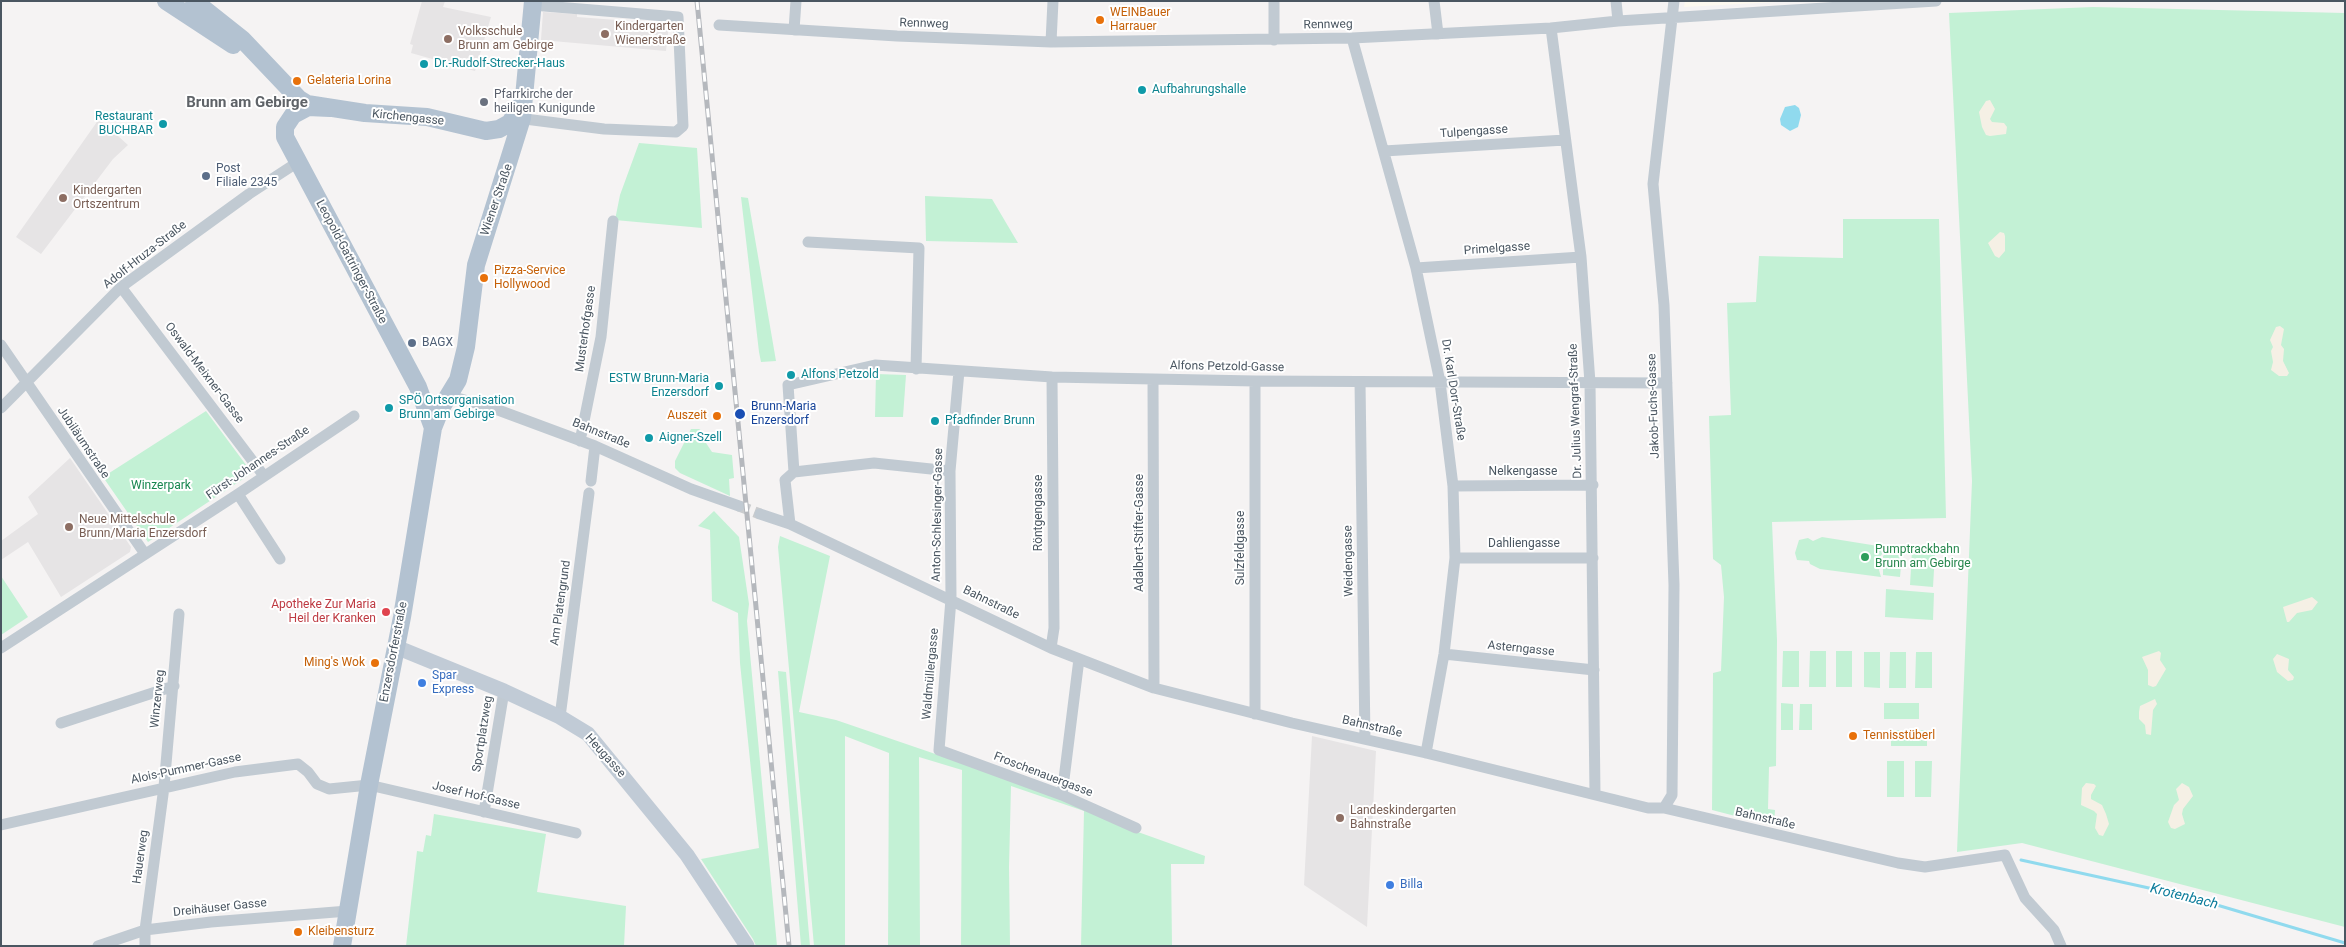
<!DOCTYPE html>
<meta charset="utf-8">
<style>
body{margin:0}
#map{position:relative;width:2346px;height:947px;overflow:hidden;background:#f5f3f3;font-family:Roboto,sans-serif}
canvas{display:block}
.frame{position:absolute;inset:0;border:2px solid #4a5661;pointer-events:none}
</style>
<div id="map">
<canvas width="2346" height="947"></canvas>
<div class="frame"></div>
</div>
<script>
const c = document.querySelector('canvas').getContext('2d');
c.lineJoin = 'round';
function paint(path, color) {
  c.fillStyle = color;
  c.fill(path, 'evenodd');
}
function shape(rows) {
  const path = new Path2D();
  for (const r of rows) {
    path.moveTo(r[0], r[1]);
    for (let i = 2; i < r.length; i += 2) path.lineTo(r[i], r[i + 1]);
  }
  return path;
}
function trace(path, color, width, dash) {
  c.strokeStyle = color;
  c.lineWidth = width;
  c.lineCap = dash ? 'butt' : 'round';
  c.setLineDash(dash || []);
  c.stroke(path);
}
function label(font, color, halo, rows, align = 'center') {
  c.font = font + ' Roboto,sans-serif';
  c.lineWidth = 4;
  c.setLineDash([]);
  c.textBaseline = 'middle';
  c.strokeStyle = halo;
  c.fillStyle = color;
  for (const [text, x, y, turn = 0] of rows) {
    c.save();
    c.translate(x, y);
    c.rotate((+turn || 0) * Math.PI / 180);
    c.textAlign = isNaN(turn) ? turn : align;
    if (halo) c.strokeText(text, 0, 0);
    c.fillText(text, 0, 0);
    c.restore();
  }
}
const commercial = shape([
 [1685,1,1796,1,1684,7]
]);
const education = shape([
 [422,1,445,1,443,7,491,17,475,71,411,53,413,45,410,44],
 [543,12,577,14,577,17,669,24,666,51,541,40],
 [99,119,128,145,113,159,41,254,16,237],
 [70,458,131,547,130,552,61,597,28,542,1,560,1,541,38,514,28,497],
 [1312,736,1376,751,1367,927,1304,885]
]);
const green = shape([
 [2093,7,2345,13,2345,927,2022,843,1957,852,1972,481,1949,13],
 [639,143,697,148,702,228,615,220,620,195],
 [925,196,992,199,1018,243,926,241],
 [741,197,748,198,776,361,761,362,759,352],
 [1843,219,1939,219,1946,518,1772,522,1777,640,1776,766,1769,767,1768,809,1775,810,1774,826,1712,810,1713,673,1721,671,1724,597,1721,565,1713,559,1709,416,1731,415,1727,303,1756,302,1759,256,1843,258],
 [876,374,906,375,903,417,875,417],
 [206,411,252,473,148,542,103,477],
 [691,429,699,429,704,432,706,443,712,452,732,455,734,478,729,479,730,496,680,473,675,468,675,461],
 [714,511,739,537,749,604,747,621,777,946,756,946,753,939,701,859,759,848,740,663,738,613,712,601,710,530,698,526],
 [780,536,830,556,799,712,836,720,1064,798,1138,832,1205,856,1204,864,1171,864,1172,946,1081,946,1084,811,1011,786,1009,867,1010,946,961,946,962,770,919,757,920,946,888,946,889,753,845,736,845,946,814,946,778,547],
 [1822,537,1878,546,1884,551,1878,560,1881,566,1879,570,1881,577,1820,569,1810,564,1809,561,1797,560,1795,553,1799,540,1808,538,1813,541],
 [1912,551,1935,553,1933,587,1910,585],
 [1887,552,1902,554,1900,577,1883,575,1883,556],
 [1,576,28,617,1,635],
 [1886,589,1934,593,1933,620,1885,617],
 [1783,651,1799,651,1799,687,1782,687],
 [1810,651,1826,651,1826,687,1809,687],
 [1836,651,1852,651,1852,687,1836,687],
 [1864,652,1880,652,1880,688,1864,687],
 [1890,652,1906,652,1906,688,1889,688],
 [1916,652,1932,652,1932,688,1915,688],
 [778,671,786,672,810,946,801,946],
 [1781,703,1793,704,1793,730,1781,730],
 [1884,703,1919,703,1919,719,1884,719],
 [1800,704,1812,704,1812,730,1799,730],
 [1891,730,1927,730,1927,746,1891,746],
 [1887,761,1904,761,1904,797,1887,797],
 [1915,761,1932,761,1931,797,1915,797],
 [434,814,546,834,537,892,626,906,624,946,406,946,417,851,423,852,426,835,431,836]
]);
const sand = shape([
 [1990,100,1995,109,1990,119,1992,122,2004,123,2007,127,2006,134,1990,136,1986,135,1982,127,1979,112,1986,101],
 [2000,232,2004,233,2005,236,2005,251,1999,258,1995,256,1988,243],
 [2280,326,2284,329,2281,345,2284,349,2283,361,2289,373,2287,376,2279,376,2271,370,2273,362,2271,351,2273,347,2270,340,2276,327],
 [2312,597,2318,602,2312,610,2297,613,2289,622,2287,622,2283,607],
 [2159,651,2161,653,2160,660,2166,669,2156,686,2153,687,2148,685,2148,670,2142,657],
 [2277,654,2289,659,2288,670,2294,677,2293,680,2288,681,2277,672,2273,659],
 [2155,699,2157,704,2153,710,2151,735,2146,734,2145,725,2139,719,2139,712,2140,706],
 [2086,783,2094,784,2096,786,2091,795,2091,799,2102,805,2106,814,2109,824,2103,836,2099,835,2095,828,2097,814,2094,811,2081,805,2082,788],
 [2182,783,2189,787,2193,796,2183,809,2182,814,2185,824,2175,829,2171,828,2168,822,2174,805,2179,800,2176,789]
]);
const water = shape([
 [1795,105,1799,108,1801,115,1798,127,1790,131,1781,125,1780,119,1785,107]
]);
const stream = shape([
 [2021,860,2190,897,2345,943]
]);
const streetTunnel = shape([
 [739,506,760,514]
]);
const street = shape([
 [1274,1,1274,40],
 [1434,1,1438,34],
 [1616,1,1618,21],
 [719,25,897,36,1051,42,1352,38,1551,28,1618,21,1936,1],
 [1551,28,1581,257,1590,383,1595,794],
 [794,30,796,1],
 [1352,38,1416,268,1440,382,1453,486,1455,558,1444,654,1426,753],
 [1051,42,1053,1],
 [517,118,604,129,676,132,683,126,678,17,532,5],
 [1384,151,1565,140],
 [808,242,919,248,916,369],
 [1416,268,1581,257],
 [121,287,264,476],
 [1,345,145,554],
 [959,371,950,471,951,599,939,750,1062,795,1136,828],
 [1153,379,1154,688],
 [1360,382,1365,739],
 [450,396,490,407,595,446,691,489,739,506],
 [1,408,121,287,249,194,298,162],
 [580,441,601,337,613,221],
 [794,472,788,385,875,365,1052,377,1255,381,1667,383],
 [794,472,874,463,950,471],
 [591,481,595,446],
 [1453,486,1593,485],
 [238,494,280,559],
 [760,514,790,524,1051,648,1154,688,1292,723,1426,753,1648,808,1664,808,1898,863,1925,867,2005,855,2025,898,2054,930,2061,946],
 [790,524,785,480,794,472],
 [1455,558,1593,558],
 [1,648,238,494,354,416],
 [1051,648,1054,628,1052,377],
 [1444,654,1594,670],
 [1255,714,1255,381],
 [560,717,589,493],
 [61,723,174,686],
 [1062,795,1079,659],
 [1664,808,1672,795,1674,585,1664,305,1653,184,1674,1],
 [484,812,504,691],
 [1,825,235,772,298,764,308,772,317,784,329,789,369,785,576,833],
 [98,946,145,930,211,922,348,911],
 [145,946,145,930,164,787,179,614]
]);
const secondary = shape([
 [396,647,504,691,560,717,588,734,687,855,747,946]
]);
const primary = shape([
 [166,1,233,45],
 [194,1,242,39,299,99,307,104,365,113,427,117,486,131,499,129,510,123,521,104],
 [330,108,308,107,293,115,285,127,285,137,418,387,433,428],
 [342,946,369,785,402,617,433,428,441,408,458,380,466,347,476,265,522,118,533,1]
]);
const rail = shape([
 [697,1,789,946]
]);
const markers = [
 [1100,20,5,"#e8710a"],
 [605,34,5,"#8d6e63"],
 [448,39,5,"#8d6e63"],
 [424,64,5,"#0f9aa8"],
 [297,81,5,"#e8710a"],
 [1142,90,5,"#0f9aa8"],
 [484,102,5,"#6b7280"],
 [163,124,5,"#0f9aa8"],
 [206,176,5,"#5c6f8a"],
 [63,198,5,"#8d6e63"],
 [484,278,5,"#e8710a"],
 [412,343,5,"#5c6f8a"],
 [791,375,5,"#0f9aa8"],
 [719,386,5,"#0f9aa8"],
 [389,408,5,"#0f9aa8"],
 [740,414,6,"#1a4fb4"],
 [717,416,5,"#e8710a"],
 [935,421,5,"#0f9aa8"],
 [649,438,5,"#0f9aa8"],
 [69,527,5,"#8d6e63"],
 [1865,557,5,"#2e9e5b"],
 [386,612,5,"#e0444e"],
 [375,663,5,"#e8710a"],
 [422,683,5,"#3f7fe0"],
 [1853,736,5,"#e8710a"],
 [1340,818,5,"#8d6e63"],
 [1390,885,5,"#3f7fe0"],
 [298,932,5,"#e8710a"]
];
const foodNames = [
 ["WEINBauer",1110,13],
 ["Harrauer",1110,27],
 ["Gelateria Lorina",307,81],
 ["Pizza-Service",494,271],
 ["Hollywood",494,285],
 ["Auszeit",707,416,"right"],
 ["Ming's Wok",365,663,"right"],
 ["Tennisstüberl",1863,736],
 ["Kleibensturz",308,932]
];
const streetNames = [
 ["Rennweg",924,24,2],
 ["Rennweg",1328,25,-1],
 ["Kirchengasse",408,118,6],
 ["Tulpengasse",1474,132,-4],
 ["Wiener Straße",497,200,-71],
 ["Primelgasse",1497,249,-4],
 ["Adolf-Hruza-Straße",145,255,-38],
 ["Leopold-Gattringer-Straße",351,262,62],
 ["Musterhofgasse",586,329,-82],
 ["Alfons Petzold-Gasse",1227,367,1],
 ["Oswald-Meixner-Gasse",204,373,53],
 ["Dr. Karl Dorr-Straße",1453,390,81],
 ["Jakob-Fuchs-Gasse",1654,406,-92],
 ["Dr. Julius Wengraf-Straße",1576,411,-92],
 ["Bahnstraße",601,434,22],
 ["Jubiläumstraße",83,443,56],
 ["Fürst-Johannes-Straße",258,463,-34],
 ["Nelkengasse",1523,472],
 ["Röntgengasse",1039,513,-90],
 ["Anton-Schlesinger-Gasse",938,515,-89],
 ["Adalbert-Stifter-Gasse",1140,533,-90],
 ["Dahliengasse",1524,544],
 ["Sulzfeldgasse",1241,548,-90],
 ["Weidengasse",1349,561,-91],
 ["Am Platengrund",561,603,-82],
 ["Bahnstraße",991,603,26],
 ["Asterngasse",1521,649,6],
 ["Enzersdorferstraße",394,652,-79],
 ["Waldmüllergasse",931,674,-85],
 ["Winzerweg",158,699,-84],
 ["Bahnstraße",1372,727,13],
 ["Sportplatzweg",483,734,-81],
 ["Heugasse",605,756,48],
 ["Alois-Pummer-Gasse",186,769,-12],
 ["Froschenauergasse",1043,775,21],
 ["Josef Hof-Gasse",476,796,13],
 ["Bahnstraße",1765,819,13],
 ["Hauerweg",141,857,-82],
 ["Dreihäuser Gasse",220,908,-6]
];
const educationNames = [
 ["Kindergarten",615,27],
 ["Wienerstraße",615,41],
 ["Volksschule",458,32],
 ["Brunn am Gebirge",458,46],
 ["Kindergarten",73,191],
 ["Ortszentrum",73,205],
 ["Neue Mittelschule",79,520],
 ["Brunn/Maria Enzersdorf",79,534],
 ["Landeskindergarten",1350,811],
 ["Bahnstraße",1350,825]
];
const cultureNames = [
 ["Dr.-Rudolf-Strecker-Haus",434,64],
 ["Aufbahrungshalle",1152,90],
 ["Restaurant",153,117,"right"],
 ["BUCHBAR",153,131,"right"],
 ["Alfons Petzold",801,375],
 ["ESTW Brunn-Maria",709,379,"right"],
 ["Enzersdorf",709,393,"right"],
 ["SPÖ Ortsorganisation",399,401],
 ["Brunn am Gebirge",399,415],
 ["Pfadfinder Brunn",945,421],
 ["Aigner-Szell",659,438]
];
const worshipNames = [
 ["Pfarrkirche der",494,95],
 ["heiligen Kunigunde",494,109]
];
const serviceNames = [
 ["Post",216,169],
 ["Filiale 2345",216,183],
 ["BAGX",422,343]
];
const transitNames = [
 ["Brunn-Maria",751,407],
 ["Enzersdorf",751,421]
];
const parkNames = [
 ["Winzerpark",161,486]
];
const leisureNames = [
 ["Pumptrackbahn",1875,550],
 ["Brunn am Gebirge",1875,564]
];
const healthNames = [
 ["Apotheke Zur Maria",376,605],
 ["Heil der Kranken",376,619]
];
const shopNames = [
 ["Spar",432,676],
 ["Express",432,690],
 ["Billa",1400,885]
];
const waterNames = [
 ["Krotenbach",2184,897,14]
];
const quarterNames = [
 ["Brunn am Gebirge",247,103]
];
paint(commercial, '#fdf9ef');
paint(education, '#e6e4e5');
paint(green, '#c3f1d5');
paint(sand, '#f5f0e5');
paint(water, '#90daee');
trace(stream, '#90daee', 3);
trace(streetTunnel, '#caccce', 11, [11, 5.5]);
trace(street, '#c1cad2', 11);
trace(secondary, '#c1cbd6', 15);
trace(primary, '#b3c2d1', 18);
trace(rail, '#b5b8bd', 5);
trace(rail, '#fff', 3, [9]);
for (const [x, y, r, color] of markers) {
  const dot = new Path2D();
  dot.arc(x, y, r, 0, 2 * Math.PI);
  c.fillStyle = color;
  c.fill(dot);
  trace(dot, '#fff', 2);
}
label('12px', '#c56008', '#fff', foodNames, 'left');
label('12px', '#4a5661', '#fff', streetNames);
label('12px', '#785e54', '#fff', educationNames, 'left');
label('12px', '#0d838f', '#fff', cultureNames, 'left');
label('12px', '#5b616d', '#fff', worshipNames, 'left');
label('12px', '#4e5e75', '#fff', serviceNames, 'left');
label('12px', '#164399', '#fff', transitNames, 'left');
label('12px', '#17864f', '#fff', parkNames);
label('12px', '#27864d', '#fff', leisureNames, 'left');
label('12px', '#be3a42', '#fff', healthNames, 'right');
label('12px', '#366cbe', '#fff', shopNames, 'left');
label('italic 14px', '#0c7c9b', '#fff', waterNames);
label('bold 15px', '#5f6368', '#fff', quarterNames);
</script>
